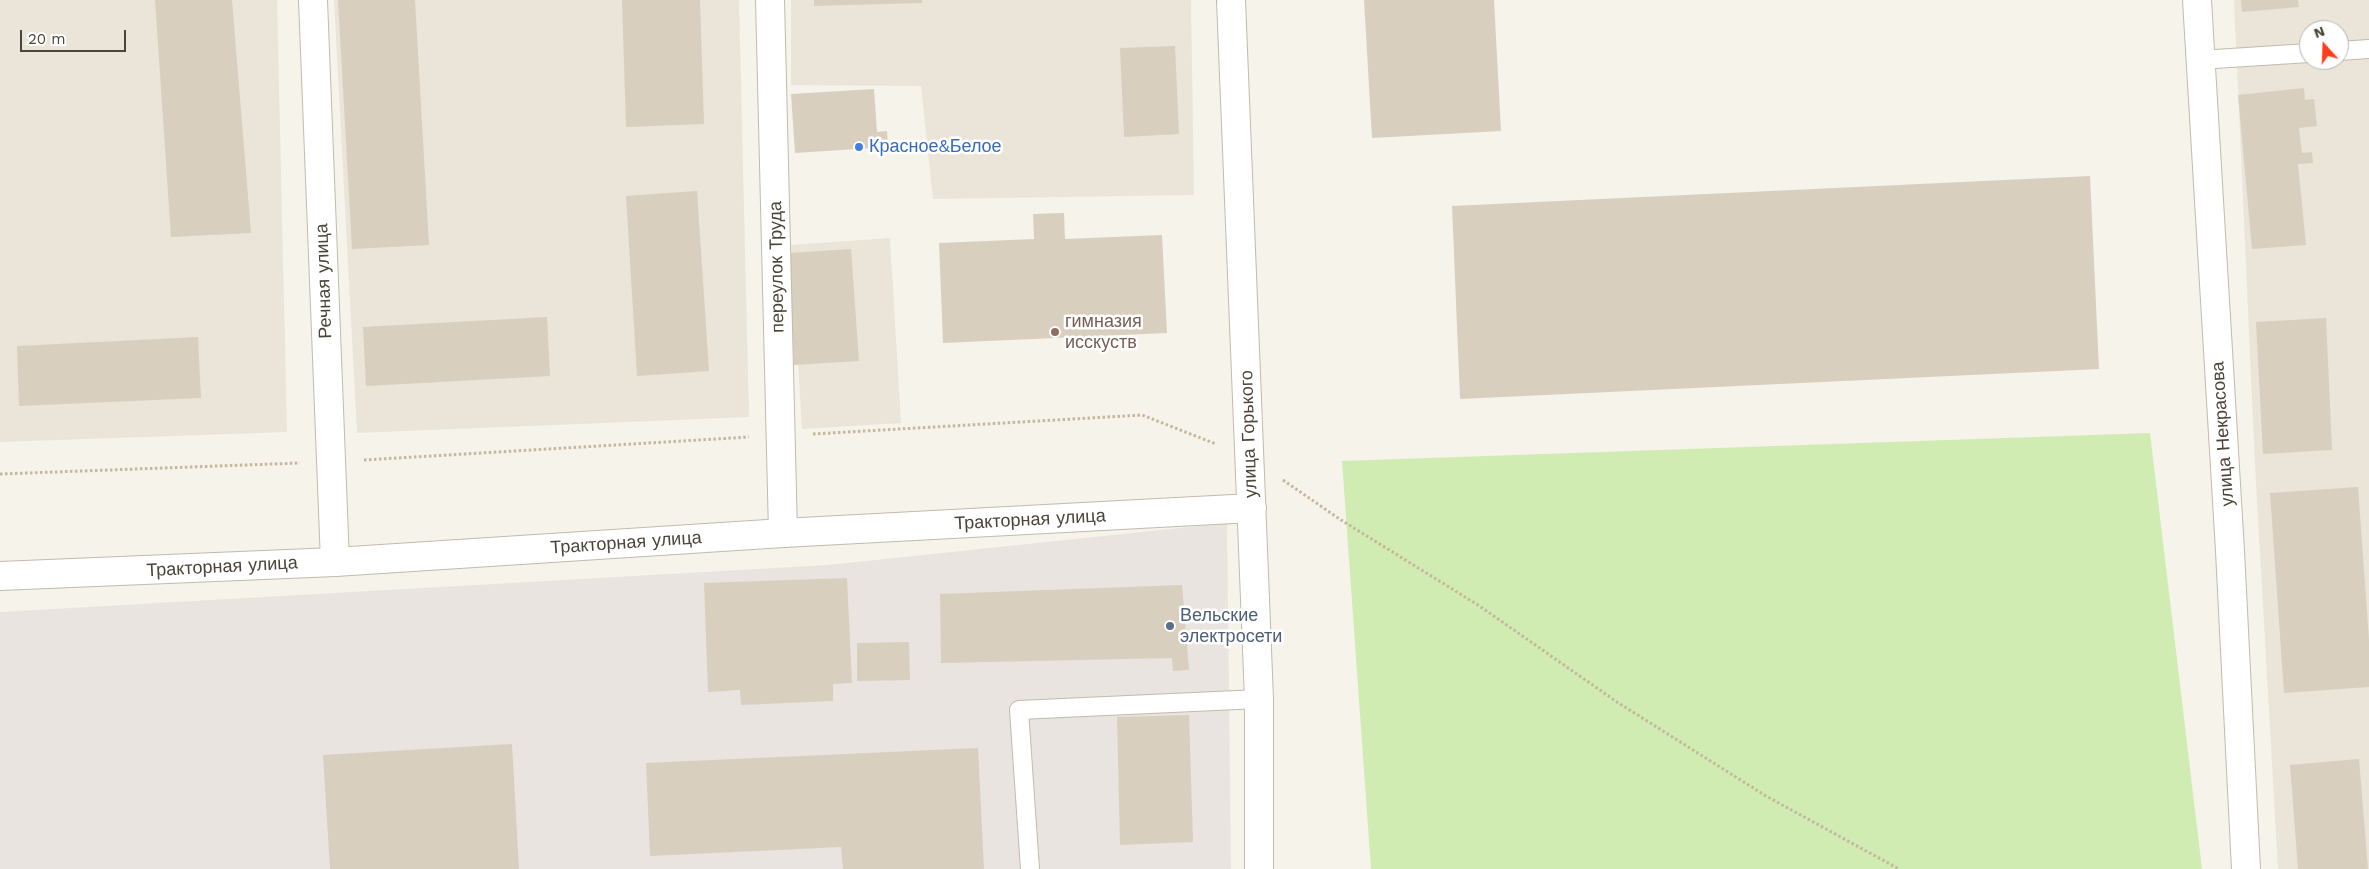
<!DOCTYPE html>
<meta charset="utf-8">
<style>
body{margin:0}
#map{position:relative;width:2369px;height:869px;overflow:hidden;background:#f6f3eb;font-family:"Work Sans",sans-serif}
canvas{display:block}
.north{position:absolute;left:2299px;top:20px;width:50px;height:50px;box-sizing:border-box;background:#fff;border:1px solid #b7b4af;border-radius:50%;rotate:340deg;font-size:14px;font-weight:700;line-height:20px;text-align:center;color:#4b4438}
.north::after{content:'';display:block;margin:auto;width:18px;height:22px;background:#ff3e19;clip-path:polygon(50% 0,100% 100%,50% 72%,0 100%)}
.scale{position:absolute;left:20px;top:30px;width:106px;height:22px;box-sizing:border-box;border:2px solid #4b4438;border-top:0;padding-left:6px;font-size:15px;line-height:18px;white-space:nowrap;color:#4b4438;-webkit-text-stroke:4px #fff;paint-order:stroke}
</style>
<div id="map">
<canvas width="2369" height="869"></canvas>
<div class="north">N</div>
<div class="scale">20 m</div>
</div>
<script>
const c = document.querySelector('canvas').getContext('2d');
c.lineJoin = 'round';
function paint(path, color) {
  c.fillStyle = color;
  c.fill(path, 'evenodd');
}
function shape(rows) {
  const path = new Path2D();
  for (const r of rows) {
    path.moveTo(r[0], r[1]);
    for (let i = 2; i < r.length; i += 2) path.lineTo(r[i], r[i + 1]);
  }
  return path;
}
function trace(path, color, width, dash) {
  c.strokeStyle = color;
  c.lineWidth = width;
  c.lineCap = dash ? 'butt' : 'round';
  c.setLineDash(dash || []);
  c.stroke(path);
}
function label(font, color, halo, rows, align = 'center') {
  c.font = font + ' "Work Sans",sans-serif';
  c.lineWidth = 5;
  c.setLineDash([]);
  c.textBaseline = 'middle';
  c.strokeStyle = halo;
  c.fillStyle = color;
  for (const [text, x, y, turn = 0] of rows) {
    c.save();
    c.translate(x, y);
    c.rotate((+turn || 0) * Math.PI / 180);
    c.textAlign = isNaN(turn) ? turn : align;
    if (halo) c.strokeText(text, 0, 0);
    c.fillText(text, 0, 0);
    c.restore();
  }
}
const residential = shape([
 [0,0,277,0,287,432,0,442],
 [334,0,739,0,749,417,357,433],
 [791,0,1191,0,1194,195,933,199,921,86,791,85],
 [2234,0,2369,0,2369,869,2278,869,2255,465],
 [2309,30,2339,30,2339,60,2309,60],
 [890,238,901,423,802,429,791,245]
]);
const industrial = shape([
 [1227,523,1231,869,0,869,0,612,828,565]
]);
const green = shape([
 [2150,433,2202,869,1371,869,1342,461]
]);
const building = shape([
 [155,0,232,0,251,233,171,237],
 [338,0,415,0,429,245,352,249],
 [622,0,700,0,704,124,626,127],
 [814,0,922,0,922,3,814,6],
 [1364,0,1494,0,1501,131,1372,138],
 [2241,0,2298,0,2299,7,2242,12],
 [1175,46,1179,134,1124,137,1120,48],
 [2304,88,2305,100,2314,99,2317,126,2299,128,2302,153,2312,152,2313,163,2298,164,2306,245,2252,249,2238,95],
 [874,89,877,132,887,131,888,147,795,153,791,94],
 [2090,176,2099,369,1460,399,1452,206],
 [697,191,709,371,637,376,626,196],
 [1064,213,1065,239,1162,235,1167,333,943,343,939,243,1034,239,1033,214],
 [851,249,859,361,794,365,789,253],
 [547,317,550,376,366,386,363,327],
 [2326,318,2332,450,2263,454,2256,322],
 [198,337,201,398,19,406,17,346],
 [2358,487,2369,640,2369,687,2284,693,2270,493],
 [847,578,852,683,833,684,833,701,741,705,740,690,708,692,704,583],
 [1182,585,1189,670,1173,671,1172,658,941,663,940,594],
 [909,642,910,680,857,681,857,643],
 [1189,715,1193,842,1120,845,1117,717],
 [512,744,519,869,330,869,323,755],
 [978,748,984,869,843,869,841,847,650,856,646,763],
 [2359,759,2368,869,2298,869,2290,765]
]);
const path = shape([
 [813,434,1142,415,1216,444],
 [364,460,749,437],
 [0,474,300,463],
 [1283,480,1341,520,1478,605,1617,702,1766,796,1899,869]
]);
const service = shape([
 [2339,51,2369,49],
 [2199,60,2309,53],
 [1030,869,1019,710,1259,699]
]);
const minor = shape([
 [313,0,335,562],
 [770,0,783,533],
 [2197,0,2230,551,2246,869]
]);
const tertiary = shape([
 [1231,0,1259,699,1259,869],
 [0,576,335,562,783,533,1252,508]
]);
const markers = [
 [859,147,5,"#3f7fe0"],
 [1055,332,5,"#8d6e63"],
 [1170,626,5,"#5c6f8a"]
];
const shopNames = [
 ["Красное&Белое",869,147]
];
const streetNames = [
 ["переулок Труда",777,267,-91],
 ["Речная улица",324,281,-92],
 ["улица Горького",1249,434,-92],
 ["улица Некрасова",2223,434,-94],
 ["Тракторная улица",1030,520,-3],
 ["Тракторная улица",626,543,-4],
 ["Тракторная улица",222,567,-3]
];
const educationNames = [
 ["гимназия",1065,322],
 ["исскуств",1065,343]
];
const serviceNames = [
 ["Вельские",1180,616],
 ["электросети",1180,637]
];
paint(residential, '#eae5d8');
paint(industrial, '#e9e4df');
paint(green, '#d1ecb2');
paint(building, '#d8cfbf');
trace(service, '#c2bbac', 20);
trace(minor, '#c2bbac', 30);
trace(tertiary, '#c2bbac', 30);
trace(path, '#c5b79d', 3, [2.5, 2.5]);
trace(service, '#fff', 18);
trace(minor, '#fff', 28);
trace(tertiary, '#fff', 28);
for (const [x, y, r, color] of markers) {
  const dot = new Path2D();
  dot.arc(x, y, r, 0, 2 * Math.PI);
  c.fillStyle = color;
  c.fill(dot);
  trace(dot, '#fff', 2);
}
label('18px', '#366cbe', '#fff', shopNames, 'left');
label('18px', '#4b4438', '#fff', streetNames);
label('18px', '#785e54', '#fff', educationNames, 'left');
label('18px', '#4e5e75', '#fff', serviceNames, 'left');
</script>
